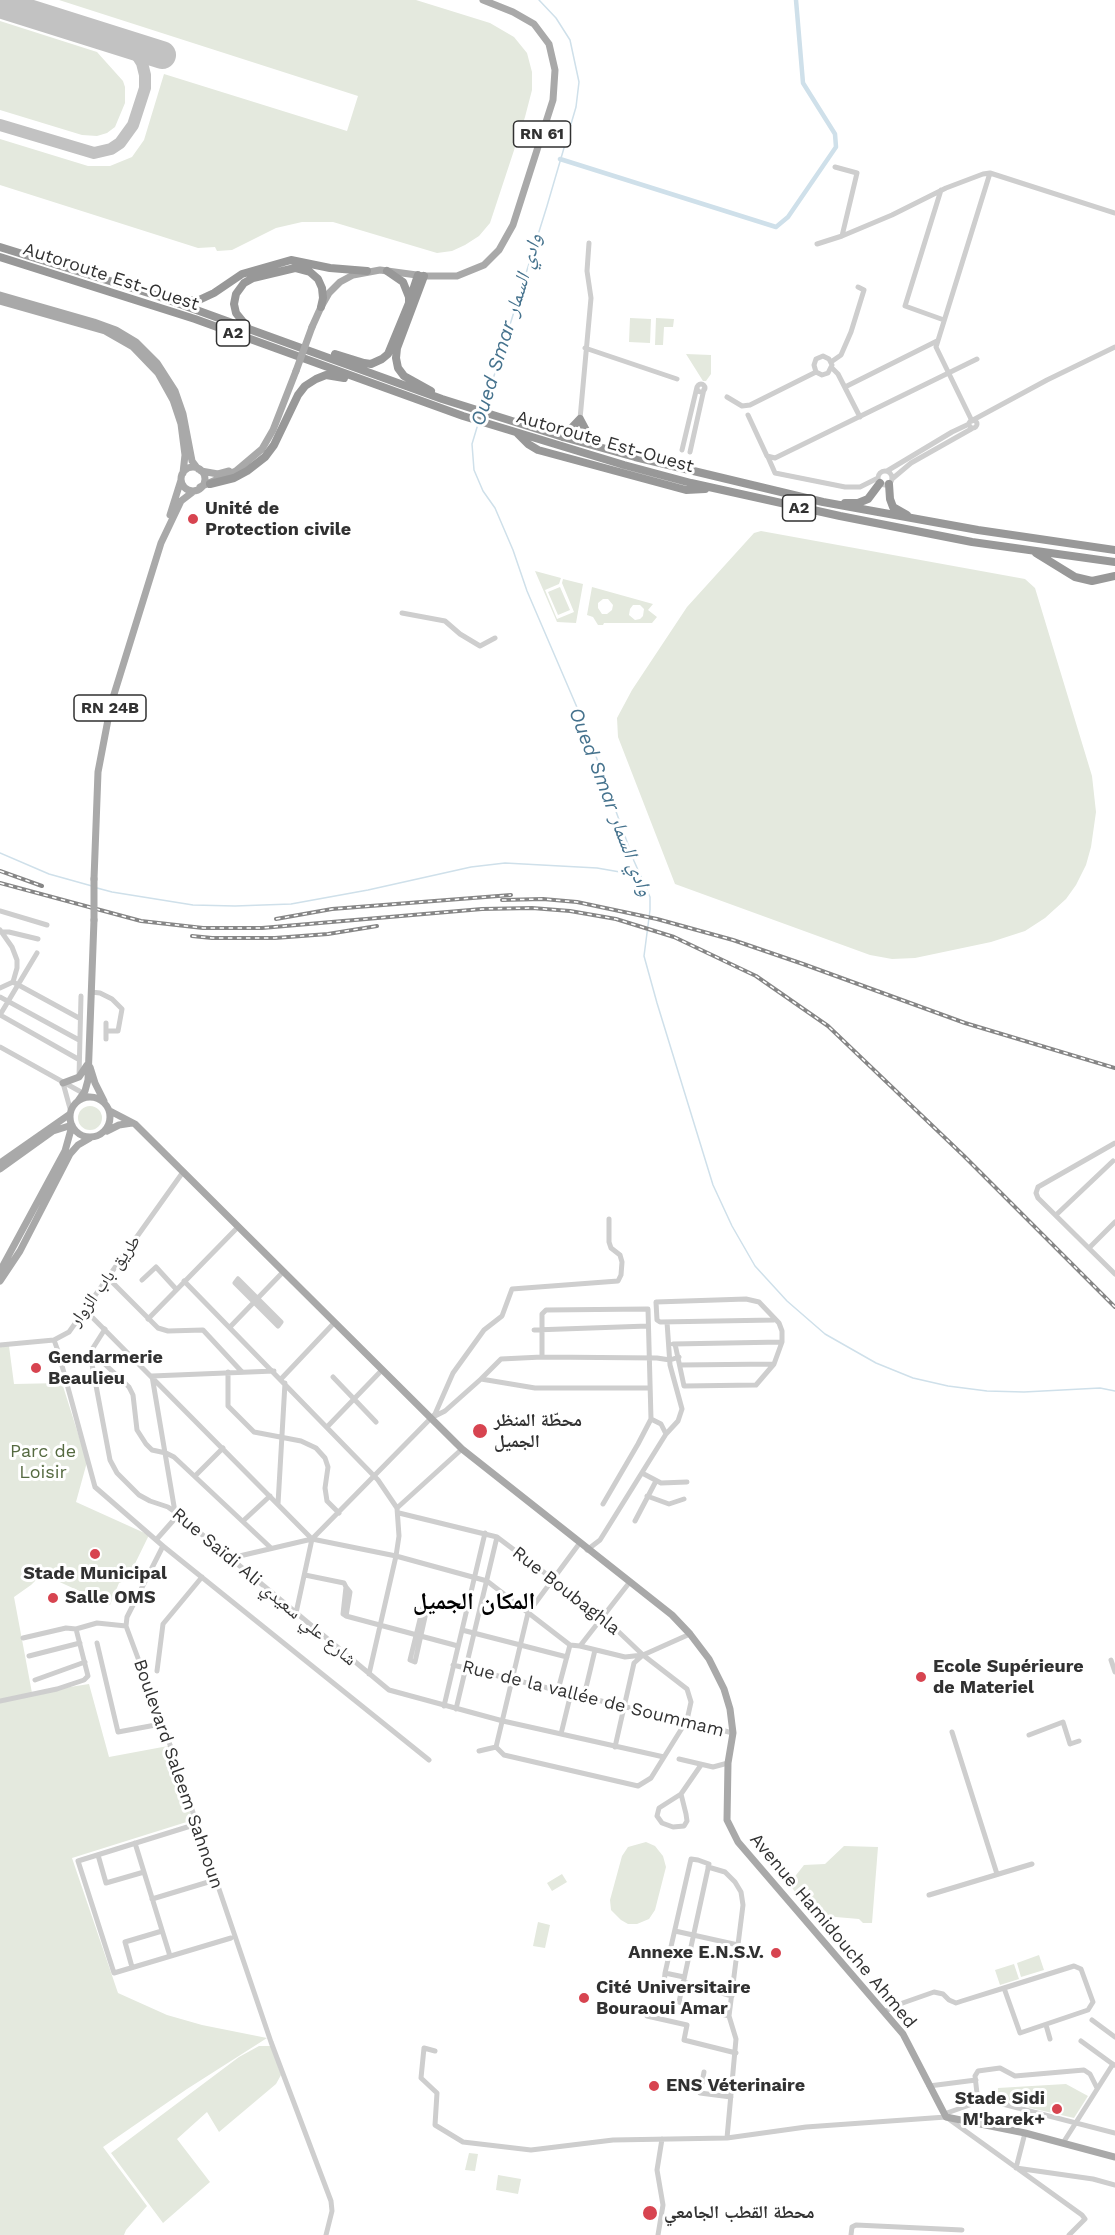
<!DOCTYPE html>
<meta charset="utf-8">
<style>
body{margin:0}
canvas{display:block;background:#fff}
</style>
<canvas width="1115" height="2235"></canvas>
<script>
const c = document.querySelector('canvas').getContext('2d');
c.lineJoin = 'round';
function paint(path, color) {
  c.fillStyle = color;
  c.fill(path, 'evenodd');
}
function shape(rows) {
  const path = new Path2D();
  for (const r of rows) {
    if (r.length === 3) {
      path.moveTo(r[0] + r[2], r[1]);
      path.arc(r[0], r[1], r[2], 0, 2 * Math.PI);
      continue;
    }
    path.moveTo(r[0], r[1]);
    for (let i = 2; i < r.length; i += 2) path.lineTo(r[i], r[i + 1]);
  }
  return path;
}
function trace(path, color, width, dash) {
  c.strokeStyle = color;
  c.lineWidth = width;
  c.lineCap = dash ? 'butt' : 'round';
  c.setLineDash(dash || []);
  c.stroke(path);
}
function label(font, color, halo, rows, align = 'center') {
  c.font = font + ' "Work Sans","Noto Naskh Arabic",sans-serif';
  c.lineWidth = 6;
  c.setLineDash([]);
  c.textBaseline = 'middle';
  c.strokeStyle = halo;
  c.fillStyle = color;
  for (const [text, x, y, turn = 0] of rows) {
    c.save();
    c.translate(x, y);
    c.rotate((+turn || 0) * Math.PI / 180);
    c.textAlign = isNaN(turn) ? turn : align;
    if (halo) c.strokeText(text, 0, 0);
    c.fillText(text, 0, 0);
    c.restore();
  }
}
const green = shape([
 [59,0,416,0,490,23,514,37,527,53,532,72,532,90,525,117,490,223,479,236,465,245,452,251,437,253,333,222,302,222,276,228,232,250,217,251,215,247,198,248,0,185,0,139,88,166,110,166,132,157,144,140,164,74,347,131,358,96],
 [0,21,97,52,123,81,125,87,125,103,115,127,107,133,97,136,82,135,0,110],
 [630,318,651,319,650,343,629,342],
 [656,318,674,319,673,327,664,327,663,345,655,345],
 [686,354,711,355,711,374,706,381,703,381],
 [761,531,1025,579,1035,588,1092,776,1096,812,1091,847,1086,865,1076,885,1066,899,1045,918,1025,931,991,942,915,958,892,959,870,955,675,884,618,737,617,718,632,690,687,607,754,533],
 [535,571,561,578,559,584,545,590,557,619,574,612,562,583,563,579,583,584,576,623,557,622],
 [560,587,570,610,558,615,548,592],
 [592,587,653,604,648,610,657,617,652,623,604,623,603,625,598,625,593,617,587,615],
 [608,599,613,605,612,610,607,614,602,614,598,608,598,603,603,599],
 [633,605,640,605,644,609,643,616,640,619,635,620,629,615,630,609],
 [90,1118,12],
 [9,1346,14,1384,62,1383,87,1462,76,1502,149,1535,127,1580,119,1583,110,1605,42,1574,31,1585,14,1597,32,1693,89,1684,109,1757,168,1746,193,1820,72,1858,118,1993,167,2015,202,2025,267,2038,187,2089,103,2147,147,2206,126,2230,124,2235,0,2235,0,1347],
 [646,1842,655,1846,663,1856,666,1867,655,1910,649,1919,637,1924,628,1924,621,1920,611,1910,610,1900,622,1856,628,1847],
 [844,1846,878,1847,872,1923,863,1923,859,1919,813,1915,789,1884,804,1865,825,1864],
 [562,1874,567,1882,552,1891,547,1883],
 [538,1922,550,1925,545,1948,533,1946],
 [1039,1955,1044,1970,1021,1977,1017,1963],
 [1014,1964,1019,1979,1000,1985,995,1970],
 [259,2046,271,2046,281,2075,276,2084,219,2132,207,2112,177,2139,210,2182,163,2223,111,2153,239,2057],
 [1066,2084,1088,2096,1074,2118,996,2100,998,2088],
 [469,2153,478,2154,475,2171,465,2170],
 [498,2175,521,2179,518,2194,496,2190]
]);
const stream = shape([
 [484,408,547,206,576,107,579,82,570,40,556,18,539,0],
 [478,424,472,444,474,470,483,491,495,508,513,550,527,591,585,726,634,861,650,897,650,910,644,956,657,1003,713,1185,732,1226,755,1266,787,1301,825,1334,876,1363,913,1378,948,1386,987,1391,1024,1392,1100,1388,1115,1391],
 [0,853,49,874,92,886],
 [97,888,112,892,193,905,235,906,291,904,368,890,471,867,505,863,597,868,620,872,639,879]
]);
const canal = shape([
 [560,159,776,227,788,217,836,147,835,134,803,83,796,0]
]);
const taxiway = shape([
 [0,125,94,153,111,149,120,143,133,125,145,88,145,75,142,63,137,55,120,42]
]);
const runway = shape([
 [0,4,162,55]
]);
const minor = shape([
 [835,167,857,173,842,236],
 [941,190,905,306,944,320],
 [817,244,842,236,892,215,946,188,983,174,990,173,1115,213],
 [585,348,677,379],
 [831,362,841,355,851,332,864,290,858,287],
 [832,368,838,374,860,417],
 [701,388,4],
 [845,387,937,341],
 [727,397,742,406,750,405,816,372,822,375,828,373,832,365,829,359,823,356,816,359,814,365,816,372],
 [748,415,767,456,775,458,977,359],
 [580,419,591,298,587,271,589,243],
 [973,424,4],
 [973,420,1047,380,1115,347],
 [972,421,936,347,990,173],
 [682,450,697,387],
 [690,452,704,389],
 [768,457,775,473,845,487,860,487,878,478],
 [887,471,952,432,969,424],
 [885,478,7],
 [892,479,911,463,973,428],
 [402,613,445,621,460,634,480,646,495,638],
 [0,911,47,925],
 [0,930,12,947,17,960,17,968,13,982,0,988],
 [2,932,9,932,38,939],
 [13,982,79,1018],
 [91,992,100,993,112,999,122,1009,118,1031,106,1031],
 [0,997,79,1040],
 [0,1015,78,1059],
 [0,1015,37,953],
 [106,1023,106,1039],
 [0,1047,90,1097],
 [79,1077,81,996],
 [63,1083,71,1112],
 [1115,1143,1038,1187,1036,1193,1038,1198,1115,1274],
 [1056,1215,1113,1161],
 [1089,1248,1115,1222],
 [108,1278,158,1328,168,1331,203,1330,242,1372],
 [238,1279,281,1322,278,1326,235,1283,238,1279],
 [142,1280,156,1267,176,1289],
 [184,1281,378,1480,397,1508,399,1536,396,1556,369,1674],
 [85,1310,312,1539,396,1556,487,1581,570,1645,580,1646,625,1657,643,1655,687,1689,691,1702,687,1720,651,1778,638,1786,504,1755,496,1747],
 [148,1319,238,1227],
 [230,1327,283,1272],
 [105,1329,91,1351,91,1359,110,1460,117,1473,139,1495,150,1501,168,1507,175,1512,389,1690,503,1721,664,1757],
 [534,1330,648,1326],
 [54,1340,58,1351,95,1487,163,1546,127,1617,126,1626,167,1736,271,2042,331,2201,332,2211,326,2235],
 [673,1344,782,1342],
 [675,1344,684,1386,756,1385,774,1364,782,1342,782,1331,779,1323,759,1302,746,1299,656,1302,657,1320,660,1322,774,1320],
 [0,1345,54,1340,69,1332,183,1172],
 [91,1351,129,1387,133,1395,137,1430,146,1444,152,1450,166,1453,174,1457,271,1548],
 [542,1357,542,1314,546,1310,648,1309,651,1419,638,1444,603,1504],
 [680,1365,774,1364],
 [228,1372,228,1406,254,1432,301,1441,316,1448,325,1458,328,1467,325,1488,327,1501,339,1513],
 [333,1377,376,1422],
 [281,1379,334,1323],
 [481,1379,501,1359,542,1357,657,1358,670,1360,679,1357],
 [433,1417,445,1411,481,1379,535,1388,650,1388],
 [327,1427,382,1370],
 [666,1434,678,1421,682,1409,670,1365,667,1322],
 [642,1473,661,1483,687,1482],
 [195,1476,223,1448],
 [647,1496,669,1504,684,1499],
 [278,1504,285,1383],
 [397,1508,462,1449],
 [175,1512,152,1376,274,1371],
 [399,1513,497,1537,602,1616,643,1655],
 [243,1521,270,1496],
 [635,1521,656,1481],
 [312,1539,435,1414,453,1373,484,1330,502,1316,512,1289,618,1281,621,1275,622,1262,620,1255,611,1248,609,1242,609,1219],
 [156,1540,179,1514],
 [163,1546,429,1760],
 [587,1550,600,1540,666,1434,661,1424,651,1419],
 [231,1558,312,1539],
 [305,1575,344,1583,346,1587,343,1614,346,1616,458,1646],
 [423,1607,427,1608,415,1662,410,1660,423,1607],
 [296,1613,312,1539],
 [346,1616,350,1592,346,1587],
 [462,1630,567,1657],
 [23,1638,66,1628,76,1629],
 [97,1643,118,1732,161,1724],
 [580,1646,629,1583],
 [29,1656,80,1643],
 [1111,1660,1115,1672],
 [453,1665,733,1733],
 [157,1671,163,1624,202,1577],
 [35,1680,85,1662],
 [558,1690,570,1645],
 [584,1696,595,1650],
 [0,1701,57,1689,84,1680,88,1676,76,1629,97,1623,126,1626],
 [444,1706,485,1533],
 [456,1709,497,1537],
 [952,1732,997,1874],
 [561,1734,571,1693],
 [1029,1735,1063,1722,1070,1744,1079,1741],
 [496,1747,528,1613,579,1544],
 [615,1747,634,1663,643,1655,690,1634],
 [479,1751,496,1747],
 [679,1759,713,1767,728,1763],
 [681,1794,686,1814,687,1821,684,1826,673,1827,662,1823,657,1816,659,1808,681,1794,701,1765],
 [197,1824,78,1861,114,1973,231,1938],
 [135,1843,170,1956],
 [98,1855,106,1883,144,1872],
 [708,1867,725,1872,735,1882,741,1892,743,1905,729,2016,736,2039,727,2138],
 [929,1895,1032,1864],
 [152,1899,215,1880],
 [675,1931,738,1945],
 [132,1967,125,1942,162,1931],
 [665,1973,684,1977],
 [683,1982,732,1996],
 [664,1984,665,1973,691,1859,698,1860,709,1864,679,2002,729,2016],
 [884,2012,897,2005,934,1992,943,1994,949,2000,956,2003,962,2001,1004,1988,1074,1966,1081,1969,1093,2002,1088,2010,1020,2033,1004,1988],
 [647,2016,687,2025,684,2040,736,2053],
 [1092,2020,1115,2037],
 [1046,2025,1050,2039],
 [1081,2041,1114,2065],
 [435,2051,424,2048,421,2078,437,2093,435,2125,463,2142,531,2150,613,2140,727,2138,806,2127,946,2117,1082,2215,1085,2219,1069,2235],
 [704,2072,700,2093,731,2097],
 [929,2086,976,2080],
 [1097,2088,1090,2074,1084,2070,1015,2076,1000,2068,978,2071,975,2076,978,2102,991,2101,1115,2133],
 [944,2114,978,2102],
 [1063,2143,1113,2064],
 [1016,2168,1093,2179,1115,2185],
 [1016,2168,1025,2133],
 [658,2235,663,2205,657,2170,662,2139],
 [851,2235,852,2227,856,2225,962,2230]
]);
const major = shape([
 [0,295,94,322,116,330,136,342,157,363,175,391,183,414,192,461,198,469],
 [0,301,105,331,133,347,158,373,173,400,181,424,185,455,183,473],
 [312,327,321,307,329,293,340,282,353,275,380,270,424,276,457,276,484,265,499,250,513,225,553,100,555,70,549,44,534,24,513,12,483,0],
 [193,479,12],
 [201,471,218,474,229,471],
 [200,487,236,471,262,449,273,430,296,371],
 [170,515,181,480],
 [94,879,98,772,111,704,161,543,181,501,194,491],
 [90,1067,95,1083,104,1101],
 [63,1083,79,1077,87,1065],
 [90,1117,20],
 [78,1101,85,1091,88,1080,94,920],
 [110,1111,135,1124,462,1449,672,1615,690,1634,709,1659,724,1689,730,1709,733,1733,728,1763,727,1820,738,1842,903,2034,946,2117,1025,2133,1115,2157],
 [107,1131,119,1125,132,1123],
 [0,1163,70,1114],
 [0,1169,53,1131,72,1125],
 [0,1271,65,1151,72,1126],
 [0,1281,20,1251,70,1154,78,1145,90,1138]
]);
const highway = shape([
 [0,247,155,295,442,399,563,437,635,457,823,502,978,530,1115,550],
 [0,257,195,319,463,416,624,465,691,483,840,516,972,542,1115,562],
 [424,276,397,348,396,358,398,368,404,376,431,391],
 [410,299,418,275],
 [178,300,199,300,214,293,242,274,291,260,330,268,367,271],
 [248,328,236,313,234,304,236,294,244,283,253,278,295,268,310,272,318,279,322,288,323,298,321,307],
 [335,354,364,363,371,364,382,359,388,354,409,303,409,297,403,282,387,271],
 [518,434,528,444,538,450,686,490,705,489],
 [563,437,580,419,589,436,598,446],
 [210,484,234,478,247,471,265,457,274,445,298,395,305,386,316,379,326,375,344,378],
 [889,484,890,499,893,507,907,515],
 [845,503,858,503,868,499,880,483],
 [1036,553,1075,577,1092,581,1115,576]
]);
const rail = shape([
 [0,871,42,886],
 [0,883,141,921,203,928,262,928,482,909,532,908,570,911,616,919,674,937,756,976,828,1026,964,1156,1115,1307],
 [502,900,543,899,577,902,657,919,733,940,803,964,965,1023,1115,1068],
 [276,919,332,909,511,895],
 [192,936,212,938,275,938,328,934,377,926]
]);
const majorBridge = shape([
 [296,371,312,327],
 [94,920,94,879]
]);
const markers = [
 [193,519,6,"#d74450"],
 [36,1368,6,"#d74450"],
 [480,1431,8,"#d74450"],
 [95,1554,6,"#d74450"],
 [53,1598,6,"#d74450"],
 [921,1677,6,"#d74450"],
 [776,1953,6,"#d74450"],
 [584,1998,6,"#d74450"],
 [654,2086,6,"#d74450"],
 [1057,2109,6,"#d74450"],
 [650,2213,8,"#d74450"]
];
const shields = [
 [542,134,57],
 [233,333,33],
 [799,508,33],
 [110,708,72]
];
const shieldNames = [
 ["RN 61",542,134],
 ["A2",233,333],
 ["A2",799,508],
 ["RN 24B",110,708]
];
const streetNames = [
 ["Autoroute Est-Ouest",111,277,18],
 ["Autoroute Est-Ouest",605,442,16],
 ["طريق باب الزوار",105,1281,-54],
 ["Rue Saïdi Ali شارع علي سعيدي",264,1587,40],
 ["Rue Boubaghla",566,1591,38],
 ["Rue de la vallée de Soummam",593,1699,14],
 ["Boulevard Saleem Sahnoun",178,1774,71],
 ["Avenue Hamidouche Ahmed",833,1931,50]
];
const poiNames = [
 ["Unité de",205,509],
 ["Protection civile",205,530],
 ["Gendarmerie",48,1358],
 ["Beaulieu",48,1379],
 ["محطّة المنظر",494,1421],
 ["الجميل",494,1442],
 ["Stade Municipal",95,1574,"center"],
 ["Salle OMS",65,1598],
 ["Ecole Supérieure",933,1667],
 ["de Materiel",933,1688],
 ["Annexe E.N.S.V.",764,1953,"right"],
 ["Cité Universitaire",596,1988],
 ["Bouraoui Amar",596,2009],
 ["ENS Véterinaire",666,2086],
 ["Stade Sidi",1045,2099,"right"],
 ["M'barek+",1045,2120,"right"],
 ["محطة القطب الجامعي",664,2213]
];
const parkNames = [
 ["Parc de",43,1452],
 ["Loisir",43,1473]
];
const waterNames = [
 ["Oued Smar وادي السمار",507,330,-73],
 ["Oued Smar وادي السمار",610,802,69]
];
const districtNames = [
 ["المكان الجميل",474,1602]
];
paint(green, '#e4e9de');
trace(stream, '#cfe0ea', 1.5);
trace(canal, '#cfe0ea', 4.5);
trace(taxiway, '#c2c2c2', 12);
trace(runway, '#c2c2c2', 28);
trace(minor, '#cecece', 5);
trace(major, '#a9a9a9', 7);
trace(highway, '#989898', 8);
trace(rail, '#868686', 4);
trace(rail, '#fff', 1.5, [4.5]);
trace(majorBridge, '#a9a9a9', 7);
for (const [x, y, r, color] of markers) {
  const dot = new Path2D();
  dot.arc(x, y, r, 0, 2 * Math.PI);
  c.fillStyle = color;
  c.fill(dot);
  trace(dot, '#fff', 2);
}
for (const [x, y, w] of shields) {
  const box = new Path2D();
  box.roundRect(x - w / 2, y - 13, w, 26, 4.5);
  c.fillStyle = '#fff';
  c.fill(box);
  trace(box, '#313131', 1.5);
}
label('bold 16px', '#313131', null, shieldNames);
label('18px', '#313131', '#fff', streetNames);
label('bold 18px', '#313131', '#fff', poiNames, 'left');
label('18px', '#556a41', '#fff', parkNames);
label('italic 20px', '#45728d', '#fff', waterNames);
label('bold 24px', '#000', '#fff', districtNames);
</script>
